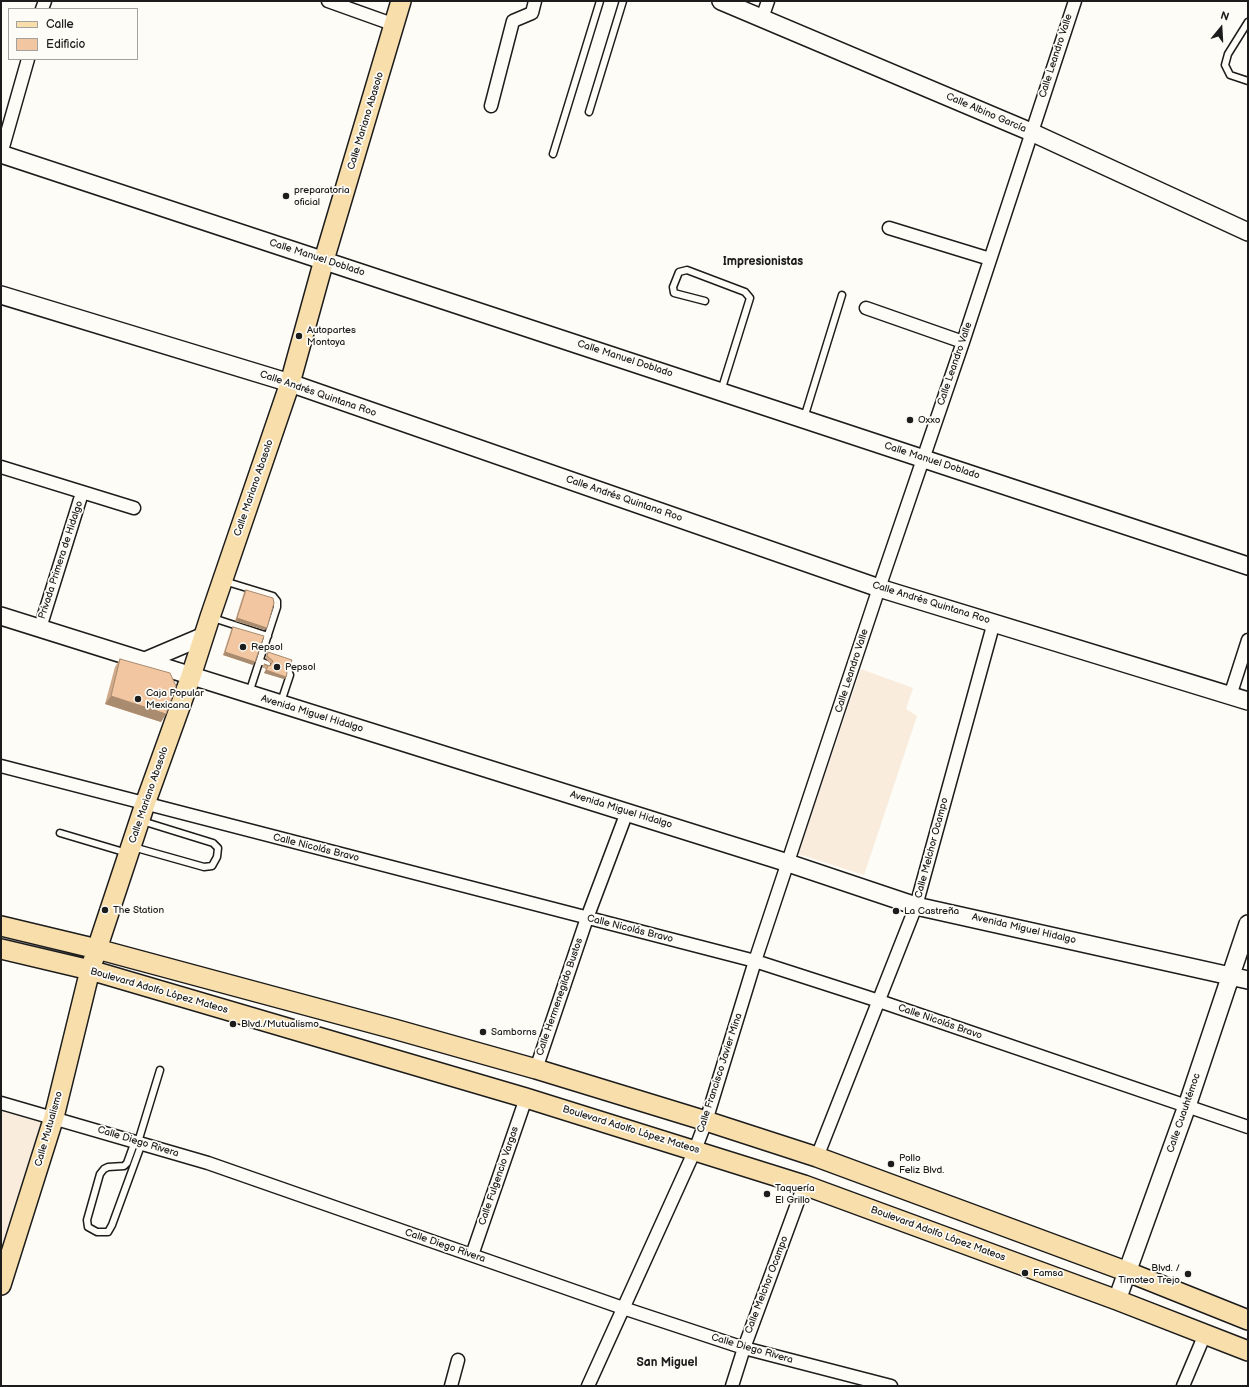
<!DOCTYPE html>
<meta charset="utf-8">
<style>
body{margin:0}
#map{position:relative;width:1249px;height:1387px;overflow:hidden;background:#fdfcf7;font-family:"Balsamiq Sans",sans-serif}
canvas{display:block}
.frame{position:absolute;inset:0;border:2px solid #1c1c1c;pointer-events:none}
.legend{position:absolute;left:8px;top:8px;width:130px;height:52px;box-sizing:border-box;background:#fdfcf7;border:1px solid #a3a29f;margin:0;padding:5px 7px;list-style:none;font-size:12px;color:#1c1c1c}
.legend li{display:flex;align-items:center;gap:8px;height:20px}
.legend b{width:20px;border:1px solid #a3a29f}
.north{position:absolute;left:1201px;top:8px;width:40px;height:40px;-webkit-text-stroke:3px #fdfcf7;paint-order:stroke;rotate:18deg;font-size:11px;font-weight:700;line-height:16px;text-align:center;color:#1c1c1c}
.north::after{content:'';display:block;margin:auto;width:14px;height:18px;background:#1c1c1c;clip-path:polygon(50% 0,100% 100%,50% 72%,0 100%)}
</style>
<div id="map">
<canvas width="1249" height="1387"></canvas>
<div class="frame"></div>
<ul class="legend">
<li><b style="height:5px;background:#f8deab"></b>Calle</li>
<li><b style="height:11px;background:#f1c6a0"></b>Edificio</li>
</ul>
<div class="north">N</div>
</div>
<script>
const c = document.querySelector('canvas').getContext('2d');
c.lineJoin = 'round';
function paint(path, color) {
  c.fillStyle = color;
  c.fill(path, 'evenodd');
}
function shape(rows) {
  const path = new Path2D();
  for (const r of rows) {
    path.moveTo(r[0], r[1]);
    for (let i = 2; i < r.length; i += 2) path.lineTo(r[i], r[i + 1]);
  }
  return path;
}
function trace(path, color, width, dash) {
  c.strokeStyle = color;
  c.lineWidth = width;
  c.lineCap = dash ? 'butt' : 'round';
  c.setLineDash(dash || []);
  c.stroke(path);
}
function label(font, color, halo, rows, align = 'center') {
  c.font = font + ' "Balsamiq Sans",sans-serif';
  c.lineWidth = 3.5;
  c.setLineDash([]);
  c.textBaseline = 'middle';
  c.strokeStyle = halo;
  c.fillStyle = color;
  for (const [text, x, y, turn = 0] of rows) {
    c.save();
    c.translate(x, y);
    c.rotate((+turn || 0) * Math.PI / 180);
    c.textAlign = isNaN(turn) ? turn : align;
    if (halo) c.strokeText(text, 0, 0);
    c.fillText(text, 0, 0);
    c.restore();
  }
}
const built = shape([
 [861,669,913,688,906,709,917,716,864,875,798,854],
 [1,1111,41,1122,1,1247]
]);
const lane = shape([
 [1248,22,1228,54,1225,65,1230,75,1248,81],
 [589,112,623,1],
 [553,154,600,1],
 [705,301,674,293,673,287,679,272,687,270,745,292,750,298,721,391],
 [804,418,842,295],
 [224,581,273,596,277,601,277,607,249,693],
 [213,618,268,636],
 [260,661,267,664],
 [281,702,290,675,288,670],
 [60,833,127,853],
 [133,847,204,867,212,866,217,857,218,848,213,843,142,821],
 [135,1141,127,1163,124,1166,108,1167,104,1169,100,1174,87,1220,88,1227,97,1232,108,1232,112,1225,142,1143],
 [138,1142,160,1070]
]);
const street = shape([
 [328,1,395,25],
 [42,9,45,1],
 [762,18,768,1],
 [491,106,513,21,532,13,535,1],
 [1,154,28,59],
 [889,228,990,259],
 [866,308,963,342],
 [1,467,134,508],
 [40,628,82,493],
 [1230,696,1248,640],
 [1,766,755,961,879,1001,1248,1127],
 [536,1069,587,918,627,812],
 [1,1103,208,1163,623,1308,744,1348,891,1386],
 [817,1157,916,906,994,622],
 [472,1255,526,1098],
 [451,1386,458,1360],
 [588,1386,695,1150,706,1121,755,961,879,588,963,342,1075,1],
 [732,1386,744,1348,804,1185],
 [1183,1386,1205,1334]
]);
const secondary = shape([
 [721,1,1031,132,1248,232],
 [1,154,1248,566],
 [1,295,290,383,879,588,1248,701],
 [1,616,788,863,916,906,1248,980],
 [145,661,204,636],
 [1117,1300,1187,1106,1248,924]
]);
const primary = shape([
 [1,926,97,949,394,1029,536,1069,706,1121,817,1157,1128,1272,1248,1320],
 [1,949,90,970,526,1098,804,1185,1117,1300,1248,1351],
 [1,1285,54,1117,90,970,145,804,191,676,210,617,290,383,324,260,401,1]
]);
const wall = shape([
 [246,590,265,630,235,621,244,592],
 [233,627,253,665,223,655,231,630],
 [268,652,289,666,286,668,286,677,284,679,264,673,266,669,262,667,264,664,270,666,271,664,265,658],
 [120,659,166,714,161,722,105,704,115,667]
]);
const shadedWall = shape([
 [237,618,267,628,265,630,235,621],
 [225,652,255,662,253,665,223,655],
 [266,670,286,677,284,679,264,673],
 [111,696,166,714,161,722,105,704]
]);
const building = shape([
 [246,590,273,598,274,603,267,628,237,618,246,590],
 [233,627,264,636,255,662,225,652,233,627],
 [268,652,292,660,291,663,285,666,287,673,286,677,266,670,268,666,264,664,270,666,273,661,267,656,268,652],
 [120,659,170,673,176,686,166,714,111,696,120,659]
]);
const markers = [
 [286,196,4,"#1c1c1c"],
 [299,336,4,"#1c1c1c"],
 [910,420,4,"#1c1c1c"],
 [243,647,4,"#1c1c1c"],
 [277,667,4,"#1c1c1c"],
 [138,699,4,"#1c1c1c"],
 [105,910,4,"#1c1c1c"],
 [896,911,4,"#1c1c1c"],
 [233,1024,4,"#1c1c1c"],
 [483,1032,4,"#1c1c1c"],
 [891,1164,4,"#1c1c1c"],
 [767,1194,4,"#1c1c1c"],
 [1025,1273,4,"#1c1c1c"],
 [1188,1274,4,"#1c1c1c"]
];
const streetNames = [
 ["Calle Leandro Valle",1056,56,-72],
 ["Calle Albino García",986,113,23],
 ["Calle Mariano Abasolo",366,121,-73],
 ["Calle Manuel Doblado",317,258,18],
 ["Calle Manuel Doblado",625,359,18],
 ["Calle Leandro Valle",955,364,-71],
 ["Calle Andrés Quintana Roo",318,394,19],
 ["Calle Manuel Doblado",932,461,18],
 ["Calle Mariano Abasolo",254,488,-71],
 ["Calle Andrés Quintana Roo",624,499,19],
 ["Privada Primera de Hidalgo",61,560,-72],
 ["Calle Andrés Quintana Roo",931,603,17],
 ["Calle Leandro Valle",852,671,-72],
 ["Avenida Miguel Hidalgo",312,714,17],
 ["Calle Mariano Abasolo",149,795,-71],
 ["Avenida Miguel Hidalgo",621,810,17],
 ["Calle Nicolás Bravo",316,848,14],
 ["Calle Melchor Ocampo",932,848,-75],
 ["Calle Nicolás Bravo",630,929,14],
 ["Avenida Miguel Hidalgo",1024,929,13],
 ["Boulevard Adolfo López Mateos",159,991,16],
 ["Calle Hermenegildo Bustos",560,997,-71],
 ["Calle Nicolás Bravo",940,1022,19],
 ["Calle Francisco Javier Mina",720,1073,-72],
 ["Calle Cuauhtémoc",1184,1113,-71],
 ["Calle Mutualismo",49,1129,-74],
 ["Boulevard Adolfo López Mateos",631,1130,17],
 ["Calle Diego Rivera",138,1142,17],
 ["Calle Fulgencio Vargas",499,1176,-71],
 ["Boulevard Adolfo López Mateos",938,1234,20],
 ["Calle Diego Rivera",445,1246,19],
 ["Calle Melchor Ocampo",767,1285,-69],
 ["Calle Diego Rivera",752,1349,16]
];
const poiNames = [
 ["preparatoria",294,190],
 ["oficial",294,202],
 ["Autopartes",307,330],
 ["Montoya",307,342],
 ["Oxxo",918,420],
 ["Repsol",251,647],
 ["Pepsol",285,667],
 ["Caja Popular",146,693],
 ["Mexicana",146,705],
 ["The Station",113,910],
 ["La Castreña",904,911],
 ["Blvd./Mutualismo",241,1024],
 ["Samborns",491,1032],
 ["Pollo",899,1158],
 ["Feliz Blvd.",899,1170],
 ["Taquería",775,1188],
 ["El Grillo",775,1200],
 ["Blvd. /",1180,1268,"right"],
 ["Timoteo Trejo",1180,1280,"right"],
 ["Famsa",1033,1273]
];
const quarterNames = [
 ["Impresionistas",763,262],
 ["San Miguel",667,1363]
];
paint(built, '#f9ecdd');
trace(lane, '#1c1c1c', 9);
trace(street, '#1c1c1c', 15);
trace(secondary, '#1c1c1c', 20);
trace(primary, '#1c1c1c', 22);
trace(lane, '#fdfcf7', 6);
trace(street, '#fdfcf7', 12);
trace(secondary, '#fdfcf7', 17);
trace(primary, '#f8deab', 19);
paint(wall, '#cfaa8a');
paint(shadedWall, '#a98b70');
paint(building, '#f1c6a0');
trace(building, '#a98b70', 1);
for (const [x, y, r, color] of markers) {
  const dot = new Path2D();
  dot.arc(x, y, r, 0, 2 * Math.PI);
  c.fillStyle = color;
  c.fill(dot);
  trace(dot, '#fdfcf7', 1.5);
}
label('10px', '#1c1c1c', '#fdfcf7', streetNames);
label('10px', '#1c1c1c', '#fdfcf7', poiNames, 'left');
label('bold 12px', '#1c1c1c', '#fdfcf7', quarterNames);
</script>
